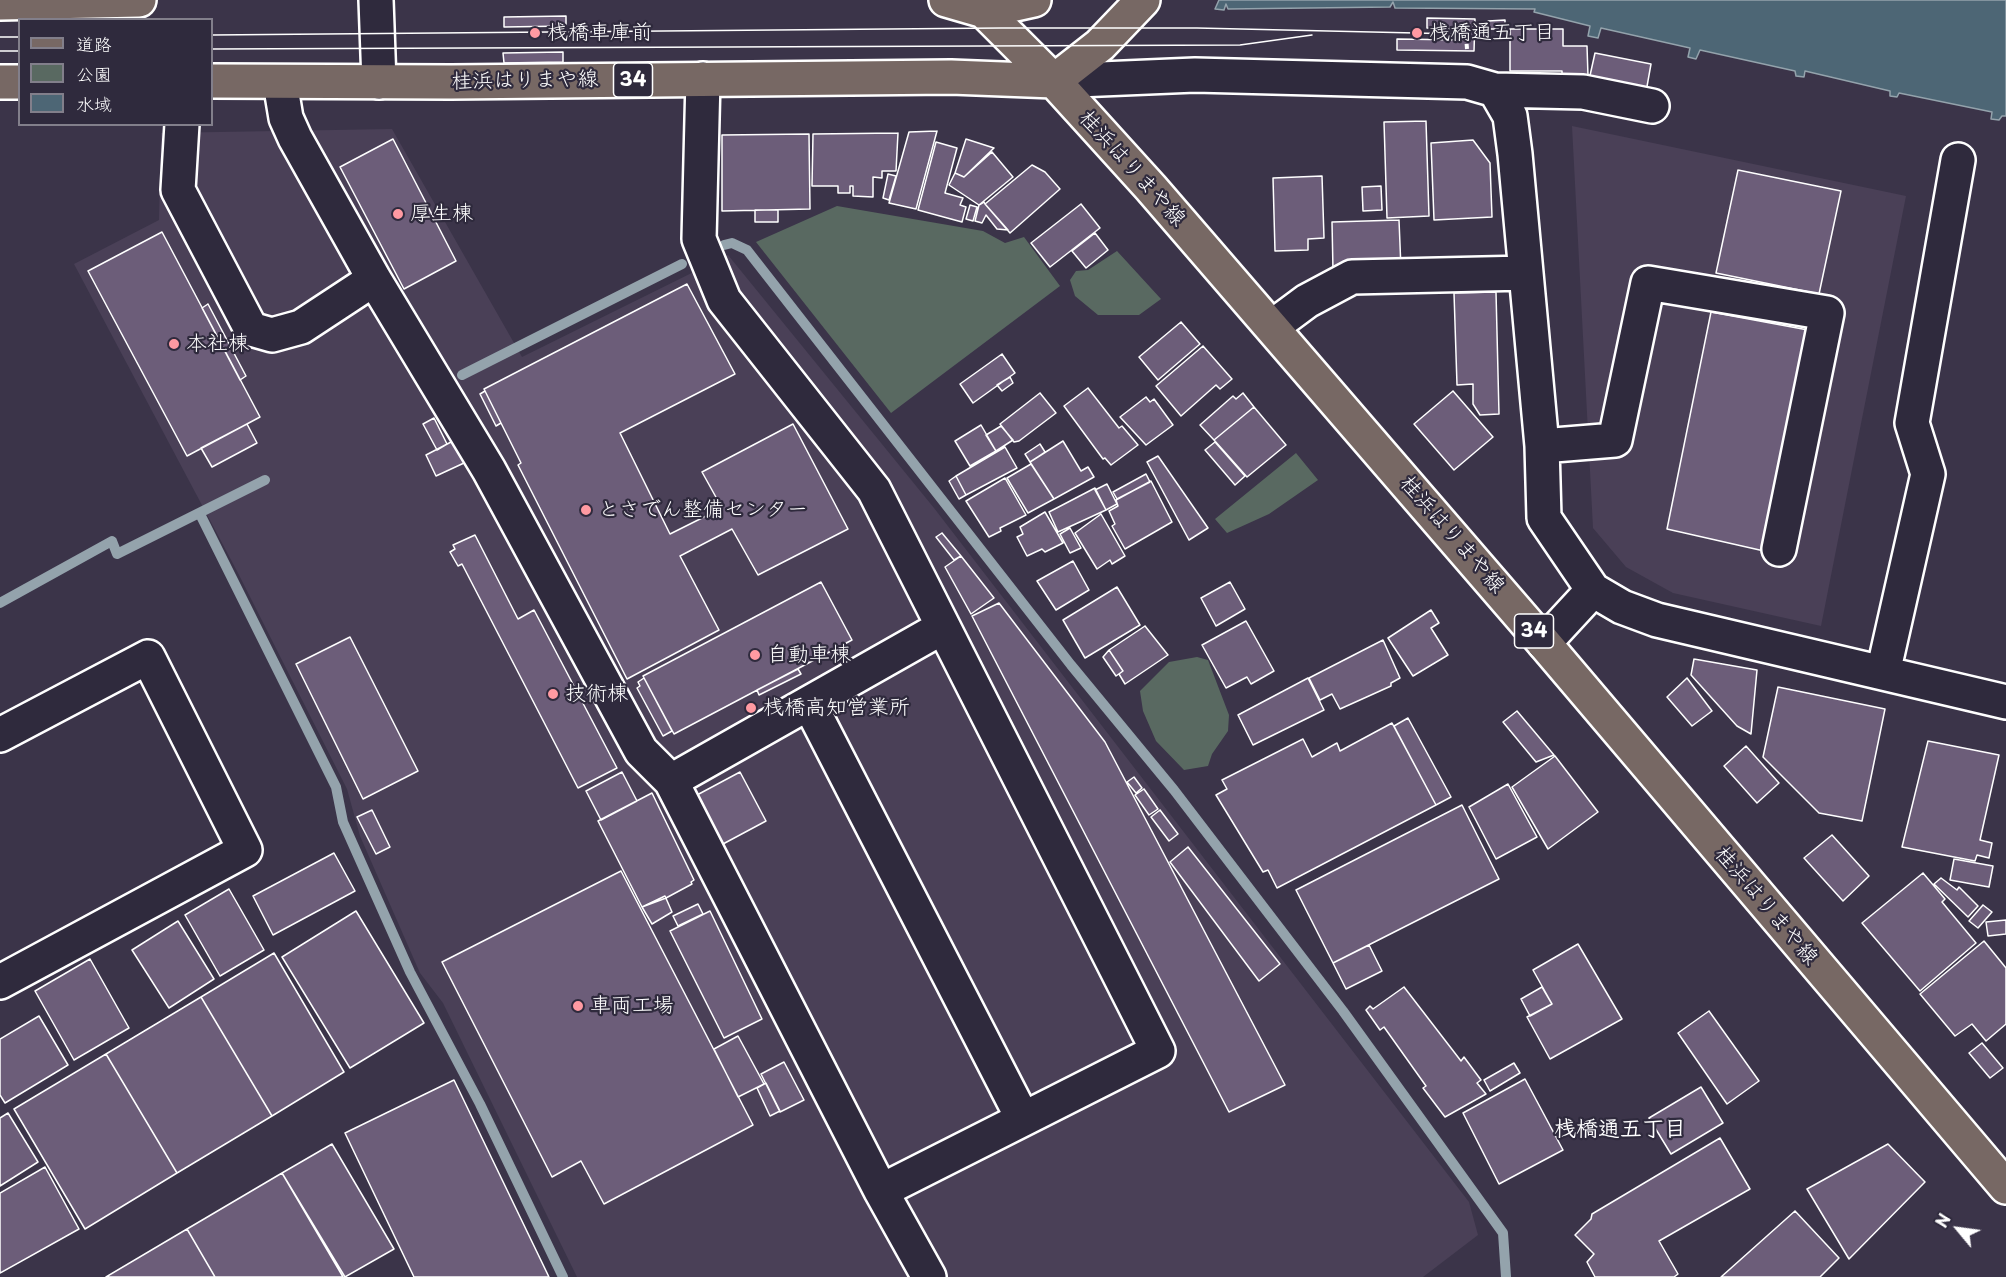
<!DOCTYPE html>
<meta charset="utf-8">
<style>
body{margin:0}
#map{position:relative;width:2006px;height:1277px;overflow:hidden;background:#3b3449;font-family:"Playpen Sans","Klee One",sans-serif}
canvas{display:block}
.legend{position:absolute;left:18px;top:18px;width:195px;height:108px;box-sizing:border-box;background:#2f2a3d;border:2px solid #827f8b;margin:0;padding:8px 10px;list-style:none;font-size:18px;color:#fff}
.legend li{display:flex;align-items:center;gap:12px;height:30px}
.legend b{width:30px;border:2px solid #827f8b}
.north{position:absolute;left:1928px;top:1199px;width:60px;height:60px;-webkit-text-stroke:4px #2f2a3d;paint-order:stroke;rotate:299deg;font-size:16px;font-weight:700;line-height:24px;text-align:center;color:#fff}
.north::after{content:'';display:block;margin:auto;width:21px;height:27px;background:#fff;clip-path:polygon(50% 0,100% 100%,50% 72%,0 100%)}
</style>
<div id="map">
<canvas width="2006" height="1277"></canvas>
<ul class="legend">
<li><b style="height:8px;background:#776864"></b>道路</li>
<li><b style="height:16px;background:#596961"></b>公園</li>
<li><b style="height:16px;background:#4d6675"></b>水域</li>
</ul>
<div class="north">N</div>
</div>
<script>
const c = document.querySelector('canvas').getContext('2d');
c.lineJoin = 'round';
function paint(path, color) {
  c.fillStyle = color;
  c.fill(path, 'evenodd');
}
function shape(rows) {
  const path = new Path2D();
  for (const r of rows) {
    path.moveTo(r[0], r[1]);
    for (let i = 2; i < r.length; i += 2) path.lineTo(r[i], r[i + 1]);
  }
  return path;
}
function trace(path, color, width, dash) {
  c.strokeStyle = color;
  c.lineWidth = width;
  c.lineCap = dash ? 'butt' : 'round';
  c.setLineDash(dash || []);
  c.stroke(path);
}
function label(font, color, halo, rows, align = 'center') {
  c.font = font + ' "Playpen Sans","Klee One",sans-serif';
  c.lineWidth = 4.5;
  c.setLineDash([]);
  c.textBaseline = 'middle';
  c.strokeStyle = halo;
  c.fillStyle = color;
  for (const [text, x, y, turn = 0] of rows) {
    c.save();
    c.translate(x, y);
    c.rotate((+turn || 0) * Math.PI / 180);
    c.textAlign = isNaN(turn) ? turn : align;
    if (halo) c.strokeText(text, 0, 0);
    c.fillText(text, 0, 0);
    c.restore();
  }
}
const built = shape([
 [1572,126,1906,196,1821,626,1673,593,1626,567,1593,528],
 [392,129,522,357,728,255,934,508,1469,1202,1478,1235,1423,1277,577,1277,443,1003,420,973,360,836,347,789,238,573,74,264,159,220,161,133]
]);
const green = shape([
 [837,206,983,231,1005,243,1024,237,1060,286,891,413,756,242],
 [1117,251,1161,299,1139,315,1098,315,1075,296,1070,280,1076,271,1088,270],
 [1296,453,1318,480,1269,514,1227,533,1215,519],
 [1197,657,1208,660,1229,715,1228,731,1212,754,1208,766,1184,770,1156,741,1143,711,1140,691,1169,662]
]);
const water = shape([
 [1219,0,2006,0,2006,116,2002,116,1999,120,1991,119,1992,112,1899,93,1897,97,1890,96,1890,91,1805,71,1804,77,1796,76,1795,71,1700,50,1696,59,1688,57,1690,48,1601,28,1598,38,1588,36,1590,26,1534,12,1535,9,1395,8,1393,2,1390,7,1228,9,1226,4,1224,10,1215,9,1219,0]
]);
const stream = shape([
 [724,245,732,243,747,250,1071,665,1174,790,1343,1011,1503,1233,1506,1277],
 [462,375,682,264],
 [200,514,336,787,343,822,410,972,480,1104,563,1277],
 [0,603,112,541,117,554,265,480]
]);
const building = shape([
 [566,16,566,26,504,27,504,17,566,16],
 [1427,18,1475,19,1474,51,1397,50,1397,39,1462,40,1463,29,1427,28,1427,18],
 [1505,20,1505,29,1488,29,1488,21,1505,20],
 [1510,29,1563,29,1563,46,1587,46,1588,76,1562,75,1562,71,1510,71,1510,29],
 [563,52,563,62,504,63,503,53,563,52],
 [1595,53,1651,64,1646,92,1589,80,1595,53],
 [1426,121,1429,216,1387,218,1384,122,1426,121],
 [937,131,916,209,889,203,909,132,937,131],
 [898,133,896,171,882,171,882,178,873,177,873,197,853,196,853,186,850,186,850,193,838,193,838,186,812,186,813,134,898,133],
 [809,134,810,209,722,211,722,135,809,134],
 [393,139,456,261,404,289,340,167,393,139],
 [966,139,994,148,964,177,955,173,966,139],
 [1473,140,1490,163,1492,217,1434,220,1431,143,1473,140],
 [936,142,957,148,945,193,963,198,960,205,966,207,962,222,918,210,936,142],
 [992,152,1013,177,979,205,949,185,955,173,964,177,992,152],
 [1032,165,1045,172,1060,189,1010,233,985,204,1032,165],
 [1738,170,1841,191,1819,294,1716,273,1738,170],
 [888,174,896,176,889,200,883,198,888,174],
 [1322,176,1324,238,1308,239,1308,250,1275,251,1273,178,1322,176],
 [1381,186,1382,210,1363,211,1362,187,1381,186],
 [984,202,985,204,1008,230,997,229,986,215,982,223,975,221,979,205,984,202],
 [1081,204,1100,228,1050,267,1031,243,1081,204],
 [970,205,977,207,973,221,966,219,970,205],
 [755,210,778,210,778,222,755,222,755,210],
 [1399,220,1401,269,1333,271,1332,222,1399,220],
 [162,232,260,417,187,456,88,271,162,232],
 [1095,233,1108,250,1086,268,1072,251,1095,233],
 [687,284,735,374,620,433,670,534,722,508,702,472,793,424,848,529,758,575,732,529,680,556,719,630,627,679,518,465,521,463,484,389,687,284],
 [1496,292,1499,414,1480,415,1473,404,1473,384,1457,385,1454,293,1496,292],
 [208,304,246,376,240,380,202,308,208,304],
 [1711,312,1808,330,1764,551,1667,529,1711,312],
 [1181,322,1200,344,1158,380,1139,357,1181,322],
 [1203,346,1232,379,1220,389,1216,385,1181,416,1156,386,1203,346],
 [1002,354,1015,373,973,403,960,384,1002,354],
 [1010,377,1013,383,1002,391,997,385,1010,377],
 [1088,388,1119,428,1122,426,1138,445,1111,465,1105,458,1103,459,1064,406,1088,388],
 [485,391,501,423,496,426,480,394,485,391],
 [1453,391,1493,437,1454,470,1414,424,1453,391],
 [1040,393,1056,413,1019,441,1014,442,1000,424,1040,393],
 [1243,393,1254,407,1214,440,1200,425,1233,396,1236,399,1243,393],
 [1146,397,1150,402,1154,399,1173,425,1146,445,1120,417,1146,397],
 [1254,407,1286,445,1247,477,1214,440,1254,407],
 [434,418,447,444,437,450,423,424,434,418],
 [247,424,257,443,212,467,201,448,247,424],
 [981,425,996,451,970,466,955,441,981,425],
 [1001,426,1013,440,996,451,986,435,1001,426],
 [453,441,464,463,436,476,426,455,453,441],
 [1063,441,1081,471,1088,467,1094,477,1054,499,1030,462,1063,441],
 [1215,442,1245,476,1235,485,1205,450,1215,442],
 [1040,444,1045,452,1030,462,1025,454,1040,444],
 [1005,447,1017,468,966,495,956,476,1005,447],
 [1158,456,1208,528,1189,540,1147,462,1158,456],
 [1031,464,1054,499,1028,513,1007,478,1031,464],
 [1146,474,1150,482,1117,499,1113,492,1146,474],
 [956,476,966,495,959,499,949,481,956,476],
 [1005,478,1026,515,1000,528,1001,531,989,537,966,501,1005,478],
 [1151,481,1172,522,1125,549,1112,526,1115,524,1109,511,1118,506,1116,500,1151,481],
 [1107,484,1117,504,1106,510,1095,490,1107,484],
 [1095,488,1106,510,1058,532,1049,512,1095,488],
 [1045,512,1063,543,1045,552,1042,549,1027,556,1017,537,1023,534,1020,527,1045,512],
 [1101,514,1125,556,1112,564,1110,560,1097,569,1075,533,1101,514],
 [1070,528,1081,548,1070,553,1060,534,1070,528],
 [942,533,961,556,954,560,936,537,942,533],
 [475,535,518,619,534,610,617,768,578,788,462,564,458,566,450,552,455,549,453,545,475,535],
 [961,556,994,598,971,614,945,567,961,556],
 [1073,561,1089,590,1056,610,1037,581,1073,561],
 [821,582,852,640,674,734,643,676,821,582],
 [1230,582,1245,609,1216,626,1201,598,1230,582],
 [1117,587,1140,625,1085,658,1063,620,1117,587],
 [999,603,1105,742,1285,1085,1229,1112,972,616,999,603],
 [1431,610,1439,623,1431,628,1448,655,1413,676,1388,638,1431,610],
 [1246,621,1274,671,1251,684,1247,677,1226,688,1202,645,1246,621],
 [1145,626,1168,655,1125,684,1119,674,1123,671,1109,650,1145,626],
 [350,637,418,771,363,799,296,664,350,637],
 [1383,640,1400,678,1391,683,1391,686,1340,709,1332,694,1320,700,1309,678,1383,640],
 [1109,650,1123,671,1116,676,1103,657,1109,650],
 [1694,659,1757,670,1751,734,1737,726,1691,675,1694,659],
 [798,669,801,674,759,695,757,690,798,669],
 [644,678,672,731,663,736,637,688,640,686,638,682,644,678],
 [1308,678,1324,710,1253,745,1238,715,1308,678],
 [1687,678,1712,711,1692,726,1667,697,1687,678],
 [1778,687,1885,709,1862,821,1819,813,1763,757,1778,687],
 [1517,711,1554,755,1536,762,1503,722,1517,711],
 [1408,718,1451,797,1436,805,1394,726,1408,718],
 [1392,723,1436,805,1277,888,1268,870,1263,872,1216,795,1227,789,1222,780,1303,739,1312,757,1337,743,1340,751,1392,723],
 [1928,741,1999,755,1980,840,1992,843,1989,858,1977,855,1975,861,1902,847,1928,741],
 [1746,746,1779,783,1757,803,1724,766,1746,746],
 [1555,756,1598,812,1548,849,1512,787,1555,756],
 [622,772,637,801,601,820,586,791,622,772],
 [740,772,766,821,723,844,697,795,740,772],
 [1134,777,1142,788,1136,793,1127,782,1134,777],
 [1508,784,1537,837,1496,859,1469,807,1508,784],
 [1144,789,1158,809,1149,815,1135,795,1144,789],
 [652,793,694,880,691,882,692,884,666,898,642,907,598,821,652,793],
 [1462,805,1499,879,1333,963,1296,890,1462,805],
 [372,810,390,847,376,854,357,817,372,810],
 [1160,810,1178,834,1169,841,1151,817,1160,810],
 [1832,835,1869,876,1843,901,1804,858,1832,835],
 [1188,847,1280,964,1259,981,1170,862,1188,847],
 [334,853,355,891,273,935,253,896,334,853],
 [1954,859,1993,866,1989,887,1950,880,1954,859],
 [621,871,753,1125,604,1204,581,1161,552,1177,442,962,621,871],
 [1923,873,1945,899,1942,902,1976,943,1920,991,1862,923,1923,873],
 [1941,878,1957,890,1959,887,1978,906,1968,917,1934,884,1941,878],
 [229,889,264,950,220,976,185,915,229,889],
 [665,896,672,912,652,924,642,907,665,896],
 [698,904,703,914,678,926,673,916,698,904],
 [1983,905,1992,912,1978,928,1969,921,1983,905],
 [356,911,424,1023,350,1068,282,957,356,911],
 [710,911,762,1019,724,1038,670,931,710,911],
 [2006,920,2006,934,1988,936,1986,922,2006,920],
 [178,921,214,979,169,1008,132,950,178,921],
 [1984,941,2006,968,2006,1024,1986,1041,1972,1024,1955,1036,1920,994,1984,941],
 [1578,944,1622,1019,1550,1059,1527,1017,1552,1004,1533,970,1578,944],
 [1369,945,1382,971,1346,989,1333,963,1369,945],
 [274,953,344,1072,272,1116,201,997,274,953],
 [90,959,129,1028,74,1060,35,991,90,959],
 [1404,987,1461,1061,1464,1057,1481,1080,1477,1083,1486,1094,1445,1117,1423,1088,1426,1086,1384,1027,1380,1030,1366,1010,1370,1006,1373,1009,1404,987],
 [1542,987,1552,1004,1530,1016,1521,999,1542,987],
 [201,997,272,1116,177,1173,106,1054,201,997],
 [1709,1011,1759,1081,1727,1104,1678,1033,1709,1011],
 [39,1016,68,1065,5,1103,0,1095,0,1039,39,1016],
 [738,1036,764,1084,738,1097,714,1049,738,1036],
 [1982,1043,2003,1068,1990,1078,1969,1053,1982,1043],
 [106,1054,177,1173,85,1229,14,1109,106,1054],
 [784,1062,804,1100,780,1112,761,1074,784,1062],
 [1514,1063,1520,1073,1490,1091,1484,1080,1514,1063],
 [1525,1079,1563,1150,1499,1184,1463,1113,1525,1079],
 [454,1080,549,1277,414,1277,345,1133,454,1080],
 [766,1083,780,1111,770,1116,757,1088,766,1083],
 [1701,1087,1723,1123,1671,1154,1649,1118,1701,1087],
 [8,1113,38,1162,0,1186,0,1118,8,1113],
 [1720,1138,1750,1189,1659,1241,1678,1274,1674,1277,1595,1277,1587,1262,1594,1254,1575,1235,1591,1219,1592,1214,1720,1138],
 [332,1144,394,1249,345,1277,282,1173,332,1144],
 [1888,1144,1925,1182,1849,1259,1807,1189,1888,1144],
 [45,1167,79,1229,0,1273,0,1193,45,1167],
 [282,1173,343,1277,215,1277,187,1229,282,1173],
 [1795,1211,1839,1258,1820,1277,1721,1277,1795,1211],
 [187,1229,215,1277,106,1277,187,1229]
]);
const path = shape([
 [1465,23,1467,49]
]);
const minor = shape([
 [376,0,379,82],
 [703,79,699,239,724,300,874,490,1158,1051,881,1191,929,1277],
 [1054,81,1195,75,1467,82,1495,90,1510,116,1515,154,1542,446,1544,518,1593,590,1622,607,1657,620,2006,702],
 [280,82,286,118,295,138,374,279,489,470,641,751,671,781,881,1191],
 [1495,90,1583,92,1652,106],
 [182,124,178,190,251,329,272,335,301,327,374,279],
 [1272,327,1307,301,1352,277,1526,273],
 [1542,446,1615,440,1648,283,1827,313,1779,549],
 [1544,643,1593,590],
 [1883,673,1928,474,1912,423,1958,160],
 [809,703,1023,1119],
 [0,735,148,657,245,850,0,982],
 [671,781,943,627]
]);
const major = shape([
 [946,0,984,11,1054,81,1151,188,1544,643,2006,1187],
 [0,3,139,0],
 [984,11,1034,0],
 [212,81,451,82,951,77,1054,81],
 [1054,81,1100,45,1143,0],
 [0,82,20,82]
]);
const tram = shape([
 [212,35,1001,28,1197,28,1459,34],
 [0,37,20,37],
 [212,49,1240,45,1312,35],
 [0,51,20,51]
]);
const markers = [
 [535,33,6,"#ff9aa2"],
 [1417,33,6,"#ff9aa2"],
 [398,214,6,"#ff9aa2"],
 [174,344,6,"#ff9aa2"],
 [586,510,6,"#ff9aa2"],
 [755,655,6,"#ff9aa2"],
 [553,694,6,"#ff9aa2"],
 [751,708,6,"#ff9aa2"],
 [578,1006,6,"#ff9aa2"]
];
const shields = [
 [633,80,39],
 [1534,631,39]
];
const shieldNames = [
 ["34",633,80],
 ["34",1534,631]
];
const poiNames = [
 ["桟橋車庫前",547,33],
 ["桟橋通五丁目",1429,33],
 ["厚生棟",410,214],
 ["本社棟",186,344],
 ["とさでん整備センター",598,510],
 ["自動車棟",767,655],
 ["技術棟",565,694],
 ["桟橋高知営業所",763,708],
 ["車両工場",590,1006]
];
const streetNames = [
 ["桂浜はりまや線",525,81,-1],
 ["桂浜はりまや線",1132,169,48],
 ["桂浜はりまや線",1452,535,49],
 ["桂浜はりまや線",1766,906,50]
];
const neighbourhoodNames = [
 ["桟橋通五丁目",1620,1130]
];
paint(built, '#4a4057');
paint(green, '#596961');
paint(water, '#4d6675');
trace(water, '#94a3ac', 1.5);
trace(stream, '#94a3ac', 10);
paint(building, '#6c5d79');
trace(building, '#fff', 1.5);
trace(minor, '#fff', 38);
trace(major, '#fff', 38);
trace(path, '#fff', 4, [6, 4.5]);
trace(minor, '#2f2a3d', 33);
trace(major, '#776864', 33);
trace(tram, '#fff', 1.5);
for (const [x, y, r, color] of markers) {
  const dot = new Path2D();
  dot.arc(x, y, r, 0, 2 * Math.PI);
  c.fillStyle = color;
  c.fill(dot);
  trace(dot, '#2f2a3d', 2);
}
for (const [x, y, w] of shields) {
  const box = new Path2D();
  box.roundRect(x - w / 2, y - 17, w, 34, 4.5);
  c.fillStyle = '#2f2a3d';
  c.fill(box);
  trace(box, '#fff', 1.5);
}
label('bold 20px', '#fff', null, shieldNames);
label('21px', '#fff', '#2f2a3d', poiNames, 'left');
label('21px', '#fff', '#2f2a3d', streetNames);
label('bold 22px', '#fff', '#2f2a3d', neighbourhoodNames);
</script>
